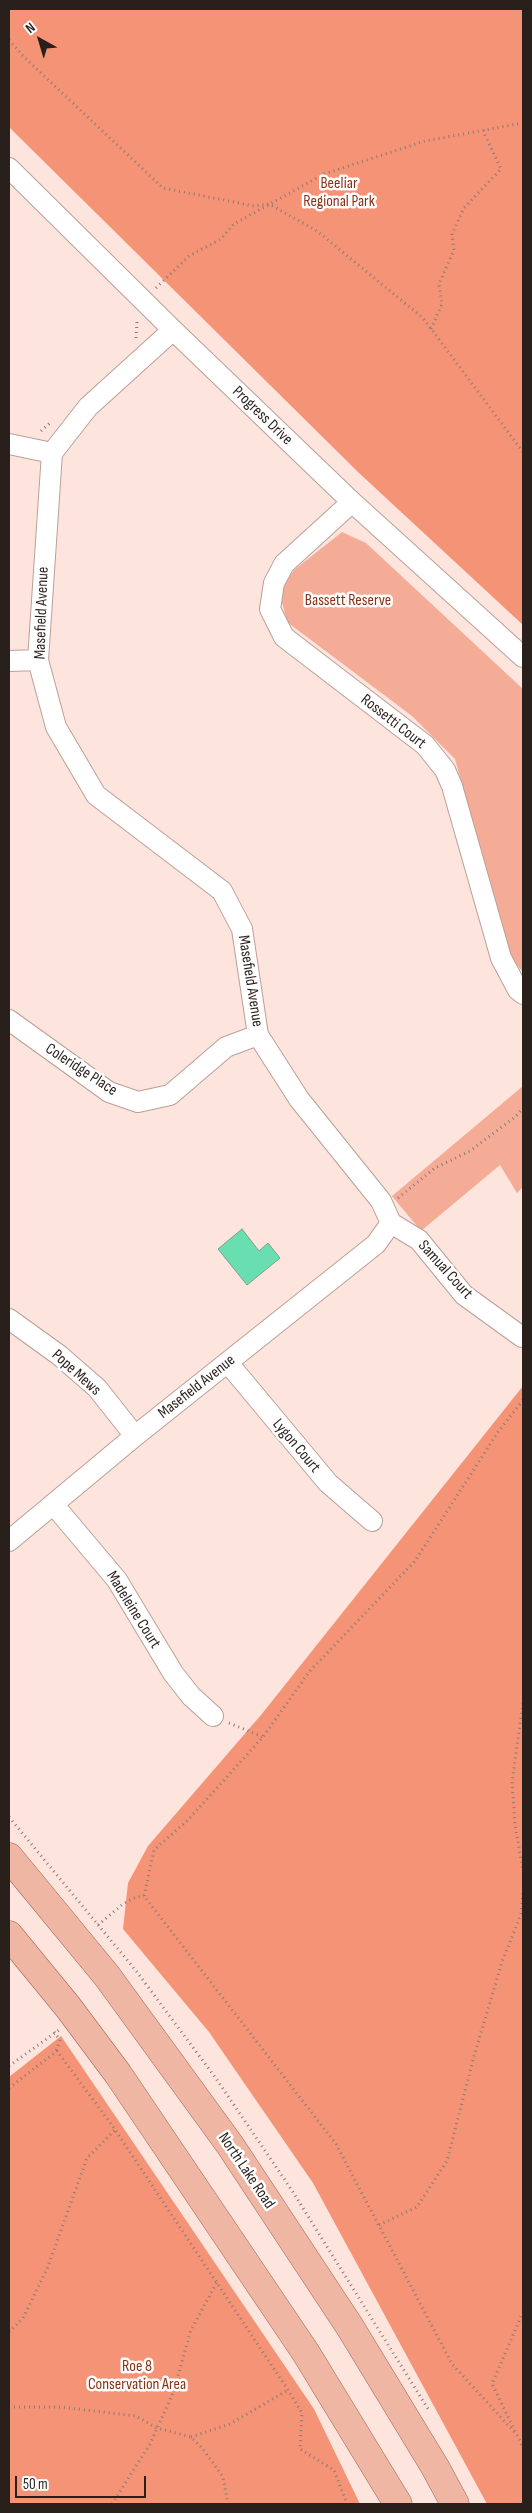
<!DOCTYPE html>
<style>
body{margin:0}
#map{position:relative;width:532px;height:2513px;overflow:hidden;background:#fde5de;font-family:"Sofia Sans Condensed",sans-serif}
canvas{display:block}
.frame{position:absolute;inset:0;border:10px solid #291f1b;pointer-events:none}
.north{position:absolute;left:15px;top:15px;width:50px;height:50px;-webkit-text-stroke:4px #fff;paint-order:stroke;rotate:321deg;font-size:14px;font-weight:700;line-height:20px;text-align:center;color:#291f1b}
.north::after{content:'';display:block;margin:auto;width:18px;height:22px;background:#291f1b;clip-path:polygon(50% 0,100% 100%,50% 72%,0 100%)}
.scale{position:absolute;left:15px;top:2476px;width:131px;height:22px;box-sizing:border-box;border:2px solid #291f1b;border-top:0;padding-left:6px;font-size:15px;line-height:18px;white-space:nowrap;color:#291f1b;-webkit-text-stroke:4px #fff;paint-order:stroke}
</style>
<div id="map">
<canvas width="532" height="2513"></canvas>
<div class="frame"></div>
<div class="north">N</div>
<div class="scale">50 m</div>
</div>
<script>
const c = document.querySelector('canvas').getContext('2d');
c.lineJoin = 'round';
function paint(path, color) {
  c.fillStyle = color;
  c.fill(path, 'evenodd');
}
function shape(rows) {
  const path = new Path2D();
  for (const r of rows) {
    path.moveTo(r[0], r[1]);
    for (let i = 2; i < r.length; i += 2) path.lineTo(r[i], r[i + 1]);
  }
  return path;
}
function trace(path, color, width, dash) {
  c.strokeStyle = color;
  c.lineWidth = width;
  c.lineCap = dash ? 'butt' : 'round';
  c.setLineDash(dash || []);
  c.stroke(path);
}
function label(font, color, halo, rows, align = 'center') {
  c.font = font + ' "Sofia Sans Condensed",sans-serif';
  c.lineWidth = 5;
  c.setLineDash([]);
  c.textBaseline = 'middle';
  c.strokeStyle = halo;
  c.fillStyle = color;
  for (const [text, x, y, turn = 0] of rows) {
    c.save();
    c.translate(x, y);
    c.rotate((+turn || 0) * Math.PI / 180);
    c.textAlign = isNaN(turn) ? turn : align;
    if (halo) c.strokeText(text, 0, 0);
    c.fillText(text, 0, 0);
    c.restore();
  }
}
const green = shape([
 [342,532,366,543,523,689,523,972,515,963,507,948,455,759,412,716,287,622,282,602,283,586,294,570],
 [523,1086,523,1187,517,1193,500,1165,421,1231,392,1196]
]);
const forest = shape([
 [9,9,523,9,523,625,358,472,9,127],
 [523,1386,523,2504,487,2504,313,2183,209,2032,123,1929,128,1883,148,1846,261,1715],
 [61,2036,314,2409,360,2504,9,2504,9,2077]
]);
const building = shape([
 [242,1229,259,1251,268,1243,280,1258,247,1285,218,1249,242,1229]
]);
const path = shape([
 [9,40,24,57,163,188,254,206,269,204,317,231,423,318,523,452],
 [156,288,189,256,221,239,234,224,324,174,425,141,523,123],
 [431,329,442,304,439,284,454,250,452,234,464,208,501,169,485,135,484,130],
 [136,338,137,322],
 [41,431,51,422],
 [398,1198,435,1168,470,1151,515,1117,523,1108],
 [523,1400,498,1432,415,1561,309,1672,263,1737,188,1820,154,1850,144,1896,336,2144,452,2364,518,2436,523,2448],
 [523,1703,512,1782,515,1825,523,1871],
 [229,1723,263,1737],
 [9,1817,137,1972,215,2077,293,2192,428,2409],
 [98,1925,123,1904,136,1897,144,1896],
 [54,2032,60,2040,56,2051],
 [9,2066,59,2030],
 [9,2088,57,2051,114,2128,288,2390,302,2413,300,2449,334,2470,347,2504],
 [379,2225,417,2207,447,2161,474,2056,502,1962,521,1914,523,1892],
 [9,2332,23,2318,47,2269,87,2158,116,2129],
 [9,2407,60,2407,136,2416,157,2428,191,2437,203,2449,223,2477,228,2504],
 [515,2431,492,2384,523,2312],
 [191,2437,230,2424,288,2390],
 [112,2504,150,2444,173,2393,191,2330,217,2282]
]);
const minor = shape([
 [9,168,173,330,352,502,523,657],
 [9,444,52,453],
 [352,502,284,564,274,583,270,609,284,637,425,745,445,770,452,786,501,958,518,990,523,994],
 [9,661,38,660],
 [9,1020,109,1092,138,1102,170,1095,226,1047,258,1035],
 [391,1223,419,1240,464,1295,522,1337],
 [9,1319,59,1355,97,1388,135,1436],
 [228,1363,328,1483,372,1521],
 [53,1504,117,1580,173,1673,191,1696,213,1716],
 [9,1541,135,1436,376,1244,391,1223,381,1201,299,1099,258,1035,242,929,222,891,96,795,56,727,38,660,52,453,88,407,173,330]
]);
const primary = shape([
 [9,1857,107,1976,230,2145,350,2327,435,2467,455,2504],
 [9,1935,68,2007,118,2074,306,2353,398,2504]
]);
const parkNames = [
 ["Beeliar",339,184],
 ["Regional Park",339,202],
 ["Bassett Reserve",348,601],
 ["Roe 8",137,2367],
 ["Conservation Area",137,2385]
];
const streetNames = [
 ["Progress Drive",262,416,44],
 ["Masefield Avenue",42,613,-88],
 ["Rossetti Court",393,722,38],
 ["Masefield Avenue",250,981,81],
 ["Coleridge Place",81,1070,33],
 ["Samual Court",445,1270,48],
 ["Pope Mews",76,1373,42],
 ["Masefield Avenue",197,1387,-38],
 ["Lygon Court",296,1446,50],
 ["Madeleine Court",133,1610,58],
 ["North Lake Road",246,2171,56]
];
paint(green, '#f5ac97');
paint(forest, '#f59376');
paint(building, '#69dfb1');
trace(building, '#819c90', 1);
trace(minor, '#bb9f97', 22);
trace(primary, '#a4614d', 29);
trace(path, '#8a7a74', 3, [1, 4]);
trace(minor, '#fff', 20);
trace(primary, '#f0b6a4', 28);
label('16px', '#883116', '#fff', parkNames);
label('16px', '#291f1b', '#fff', streetNames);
</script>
